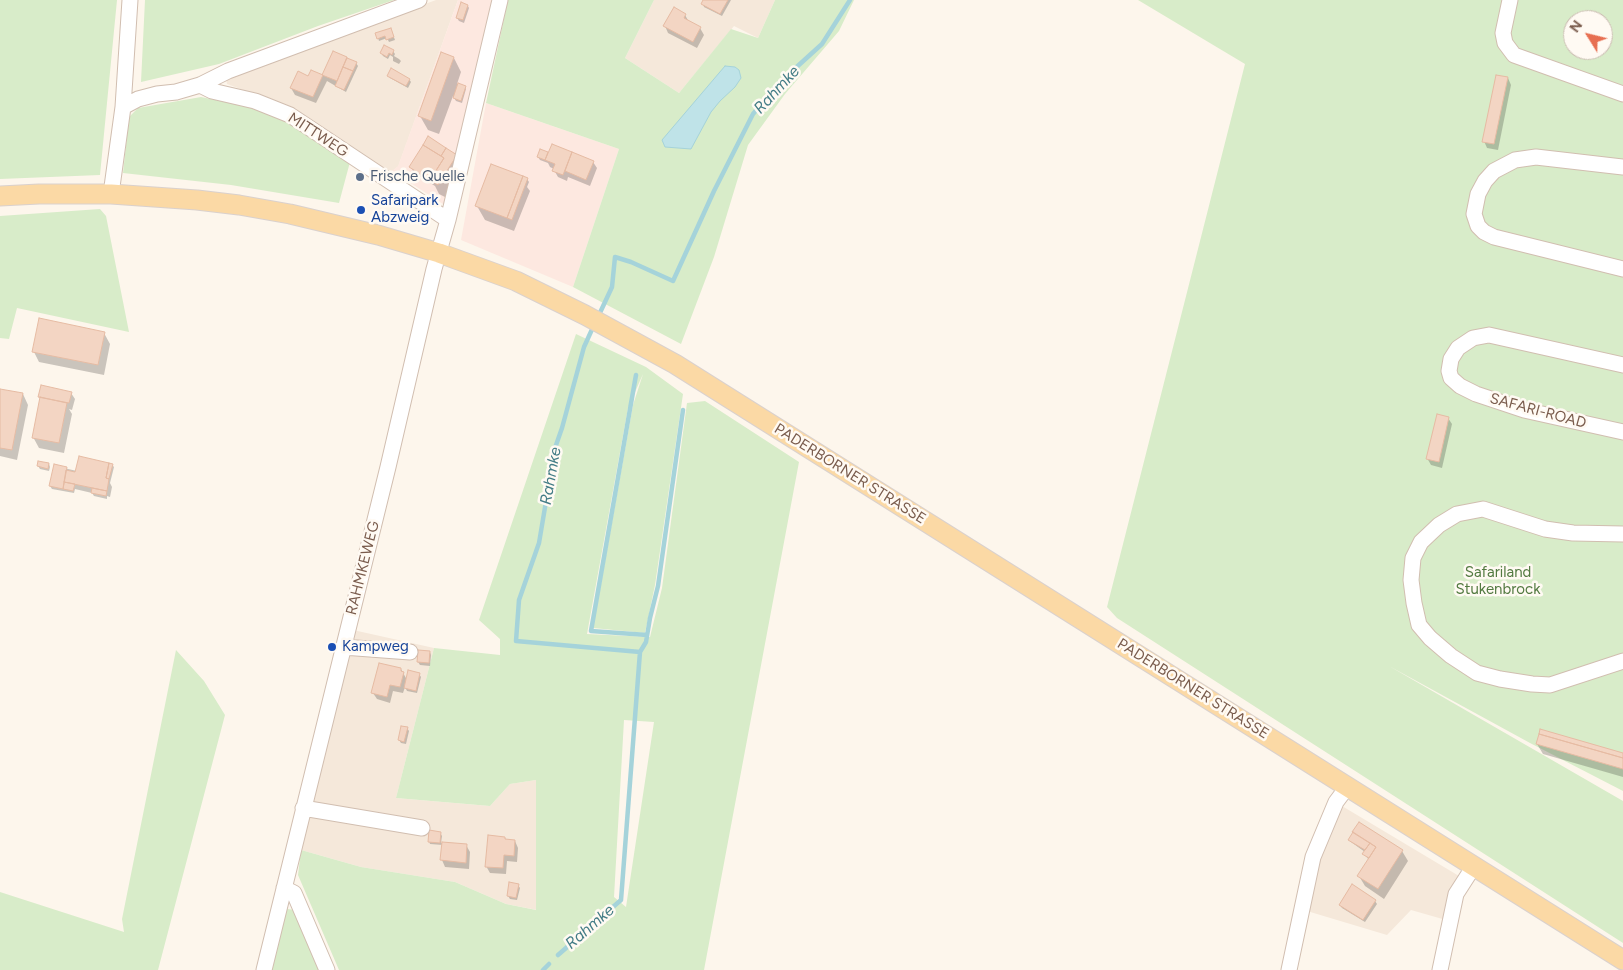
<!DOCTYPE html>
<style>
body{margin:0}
#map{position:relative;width:1623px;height:970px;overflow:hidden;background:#fdf6ec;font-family:Figtree,sans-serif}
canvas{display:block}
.north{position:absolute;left:1563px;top:10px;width:50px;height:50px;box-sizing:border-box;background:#fffaf3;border:1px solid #cabbb1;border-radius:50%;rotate:306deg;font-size:14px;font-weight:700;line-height:20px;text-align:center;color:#7a5c4d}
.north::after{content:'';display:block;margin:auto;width:18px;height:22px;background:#e76f51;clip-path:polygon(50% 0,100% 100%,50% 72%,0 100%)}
</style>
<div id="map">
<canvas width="1623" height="970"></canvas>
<div class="north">N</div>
</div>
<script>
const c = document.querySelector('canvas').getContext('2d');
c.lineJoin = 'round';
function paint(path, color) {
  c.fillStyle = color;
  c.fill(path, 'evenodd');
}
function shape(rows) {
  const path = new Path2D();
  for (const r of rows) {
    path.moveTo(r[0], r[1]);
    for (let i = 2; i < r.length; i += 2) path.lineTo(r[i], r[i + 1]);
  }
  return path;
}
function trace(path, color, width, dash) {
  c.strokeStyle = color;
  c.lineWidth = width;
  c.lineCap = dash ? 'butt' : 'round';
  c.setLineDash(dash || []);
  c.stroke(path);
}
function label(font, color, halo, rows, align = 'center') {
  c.font = font + ' Figtree,sans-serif';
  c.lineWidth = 5;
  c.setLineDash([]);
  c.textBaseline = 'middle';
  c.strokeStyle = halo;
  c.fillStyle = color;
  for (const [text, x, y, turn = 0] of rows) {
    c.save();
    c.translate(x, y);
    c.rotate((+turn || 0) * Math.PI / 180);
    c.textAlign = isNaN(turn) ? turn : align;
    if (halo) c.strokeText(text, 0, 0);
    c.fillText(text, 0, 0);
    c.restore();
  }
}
const residential = shape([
 [436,0,458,0,398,167,392,171,383,169,265,98,227,84,226,78],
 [654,0,775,0,758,38,734,26,679,93,625,58],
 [353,630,434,648,396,798,490,806,510,784,536,780,537,910,506,904,455,882,361,867,301,850],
 [1342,806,1459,876,1446,920,1411,910,1387,935,1307,911,1318,862]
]);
const commercial = shape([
 [458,0,495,0,446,206,392,171,398,166],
 [486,103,619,149,573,287,461,240]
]);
const green = shape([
 [0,0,117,0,100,175,0,179],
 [145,0,394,0,318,26,219,64,141,82],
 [508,0,654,0,625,58,679,93,731,29,758,38,775,0,854,0,839,31,785,94,748,145,714,257,681,344,573,287,619,149,486,103],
 [1138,0,1623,0,1623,791,1530,743,1389,666,1623,801,1623,943,1117,618,1107,607,1245,64],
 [1573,20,1603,20,1603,50,1573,50],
 [201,97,260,109,285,118,350,162,339,203,231,185,123,173,129,117,138,108],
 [100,209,106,216,129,332,17,308,9,339,0,338,0,216],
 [576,334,646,367,683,394,655,585,645,633,593,628,633,405,643,374,628,408,587,634,650,637,662,588,687,403,705,401,799,462,704,970,339,970,298,875,301,850,361,867,455,882,506,904,536,910,536,780,510,784,490,806,396,798,434,648,500,655,500,639,479,620],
 [624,720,654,722,626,907,614,897],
 [176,650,204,681,225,715,158,970,0,970,0,892,124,932,122,919],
 [287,909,296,910,321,970,272,970]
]);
const water = shape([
 [725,66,735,67,739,70,741,78,735,87,720,101,711,112,691,149,665,147,662,140,725,66]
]);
const shadow = shape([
 [705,0,731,0,722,16,704,7,703,4],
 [468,6,469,8,464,23,459,21,457,18],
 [685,15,689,22,700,28,704,35,697,48,668,33,665,26],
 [392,32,395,40,389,42,387,38,379,41,378,38],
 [393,51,395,54,394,56,399,59,401,61,399,64,393,61,393,57,390,55,388,59,383,56,381,53],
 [333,52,356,63,358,66,346,92,327,81,316,103,295,95,291,88,309,77,312,71,323,76],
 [454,58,461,72,457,84,465,87,466,89,462,103,456,101,453,96,439,134,428,130,420,116],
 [389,76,409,79,411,82,408,88,390,78],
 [1508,78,1511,85,1498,150,1487,148,1484,141],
 [429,138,456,156,447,198,439,194,435,186,414,173,411,167],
 [553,145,593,162,597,168,590,186,568,177,567,181,558,177,554,170,554,169,550,167,548,163,540,160,538,157,548,153,549,155],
 [527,179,529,182,527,187,530,191,514,231,485,220,477,206],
 [104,333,110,344,104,375,39,362,34,352],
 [42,387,71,393,75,399,72,410,69,409,72,414,64,453,39,448,33,437],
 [0,390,23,394,28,405,17,460,0,456],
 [1448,418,1452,424,1442,468,1431,465,1427,458],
 [49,464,50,467,49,471,40,469,38,466],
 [112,465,114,467,110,483,112,487,110,497,107,496,107,499,94,496,92,493,75,489,74,493,52,489,50,486,55,466,77,471],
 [430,652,431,655,430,666,420,665,418,662],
 [401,669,407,680,419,674,421,677,417,693,407,691,405,687,403,693,393,691,390,703,377,699,373,693],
 [407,728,409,731,406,744,401,743,399,740],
 [1537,744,1623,754,1623,777,1543,754],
 [440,833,442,836,441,843,466,845,470,852,469,869,445,867,442,860,443,845,430,844,429,841],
 [505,838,506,840,515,841,518,848,517,862,507,861,506,874,490,873,486,866],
 [1349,840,1402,851,1408,861,1384,899,1365,886,1359,876,1369,860,1364,854,1365,852,1351,842],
 [518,885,520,888,517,900,510,899,508,896],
 [1375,901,1377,904,1365,922,1342,908,1340,905]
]);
const stream = shape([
 [598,317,612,287,615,257,631,262,673,281,714,191,753,114,779,83,822,44,850,0],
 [636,375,591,631,647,635],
 [640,652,646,642,650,618,658,586,683,410],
 [558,955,621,900,640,652,516,641,519,600,539,543,555,448,562,428,584,347,594,325],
 [543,970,549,964]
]);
const building = shape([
 [703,0,728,0,720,14,701,4,703,0],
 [461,2,468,5,463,20,456,18,461,2],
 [674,7,686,14,684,18,701,27,693,42,663,26,674,7],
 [391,28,394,37,386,40,385,36,377,39,375,33,391,28],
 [384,45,394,50,392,55,389,53,387,57,380,53,384,45],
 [333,51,347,57,337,81,322,75,333,51],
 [441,52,454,57,431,121,418,116,441,52],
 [347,58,357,62,353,71,343,67,347,58],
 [343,67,353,71,344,90,335,86,343,67],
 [391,68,410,79,406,86,387,76,391,68],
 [311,70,323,75,313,97,290,88,298,71,308,76,311,70],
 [1496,75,1508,77,1494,144,1482,142,1496,75],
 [458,83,466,86,461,101,453,98,458,83],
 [428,136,446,148,441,156,423,145,428,136],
 [552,144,572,152,563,175,552,171,555,164,545,160,552,144],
 [423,145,444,158,430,180,409,167,423,145],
 [446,148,457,155,438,185,430,180,444,158,441,156,446,148],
 [540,149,548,152,545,160,537,157,540,149],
 [572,152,594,161,586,180,565,171,572,152],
 [491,164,523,176,507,218,475,206,491,164],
 [523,176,528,178,512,220,507,218,523,176],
 [39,318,105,332,98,365,32,352,39,318],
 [41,385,72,392,69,403,38,397,41,385],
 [0,389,23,393,12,450,0,448,0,389],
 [40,397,67,403,59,443,32,438,40,397],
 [1437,414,1449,417,1439,462,1426,459,1437,414],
 [79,456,109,463,106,478,109,479,107,491,64,482,66,470,75,472,79,456],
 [38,461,49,463,48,469,37,466,38,461],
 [109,463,113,464,109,479,106,478,109,463],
 [54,464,67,467,63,489,49,486,54,464],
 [64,482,75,484,73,491,63,489,64,482],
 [92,488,107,491,106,496,91,493,92,488],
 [418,650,430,651,429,663,417,662,418,650],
 [379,663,401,668,401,671,404,672,400,687,390,685,387,697,371,693,379,663],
 [408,670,420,673,416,691,404,688,408,670],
 [401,726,408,727,404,742,398,740,401,726],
 [1540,729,1623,753,1623,758,1539,734,1540,729],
 [1539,734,1623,758,1623,769,1536,744,1539,734],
 [1359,822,1403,850,1378,889,1357,876,1376,847,1352,832,1359,822],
 [429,830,441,832,440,843,428,842,429,830],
 [1353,832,1370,843,1365,850,1348,840,1353,832],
 [488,835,505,837,505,839,515,840,514,856,504,855,503,868,485,867,488,835],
 [442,842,467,844,466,863,440,860,442,842],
 [1370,843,1376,847,1369,858,1362,854,1370,843],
 [509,882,519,884,516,898,507,896,509,882],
 [1352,884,1376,900,1363,920,1339,905,1352,884]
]);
const minor = shape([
 [1510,0,1503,33,1505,43,1514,55,1623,94],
 [200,85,212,91,255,101,290,115,448,220,434,269,388,467,264,970],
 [123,107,138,99,157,94,176,92,200,85,228,71,419,0],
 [1623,167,1536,157,1515,160,1494,171,1485,181,1478,194,1474,214,1478,226,1484,232,1494,237,1623,269],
 [111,194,123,107,130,0],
 [448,220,500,0],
 [1623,365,1489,335,1473,338,1458,348,1451,359,1449,371,1451,378,1460,386,1476,394,1524,410,1623,432],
 [1623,534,1573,533,1545,529,1483,509,1457,514,1439,525,1421,542,1413,558,1411,580,1414,603,1419,625,1430,638,1451,656,1477,673,1500,679,1532,684,1550,685,1623,661],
 [343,647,410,652],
 [303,808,422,828],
 [284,888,294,893,327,970],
 [1289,970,1313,857,1336,802,1348,786],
 [1440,970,1456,894,1474,866]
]);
const major = shape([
 [0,196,39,194,111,194,197,200,239,205,290,214,378,235,439,253,516,281,585,315,675,364,1623,960]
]);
const markers = [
 [360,177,5,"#5c6f8a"],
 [361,210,5,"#1a4fb4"],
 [332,647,5,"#1a4fb4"]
];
const streetNames = [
 ["MITTWEG",318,135,33],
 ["SAFARI-ROAD",1538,411,15],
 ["PADERBORNER STRASSE",850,474,32],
 ["RAHMKEWEG",363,568,-76],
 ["PADERBORNER STRASSE",1193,689,32]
];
const serviceNames = [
 ["Frische Quelle",370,177]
];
const transitNames = [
 ["Safaripark",371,201],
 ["Abzweig",371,218],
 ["Kampweg",342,647]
];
const parkNames = [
 ["Safariland",1498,573],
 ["Stukenbrock",1498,590]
];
const waterNames = [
 ["Rahmke",777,90,-47],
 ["Rahmke",551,476,-80],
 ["Rahmke",590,927,-41]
];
paint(residential, '#f5e8da');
paint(commercial, '#fde8e0');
paint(green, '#d8ecc9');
paint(water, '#bfe3e8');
trace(water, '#a5d3da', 1);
paint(shadow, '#0003');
trace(stream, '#a5d3da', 4.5);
paint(building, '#f3d5c3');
trace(building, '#e6bba3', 1);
trace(minor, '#d1beb0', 17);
trace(major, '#dad1cd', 21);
trace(minor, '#fff', 15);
trace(major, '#fbd9a5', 19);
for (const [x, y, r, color] of markers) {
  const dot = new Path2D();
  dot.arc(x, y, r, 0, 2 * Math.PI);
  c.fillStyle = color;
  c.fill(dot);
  trace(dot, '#fffaf3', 2);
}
label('15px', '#7a5c4d', '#fffaf3', streetNames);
label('15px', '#4e5e75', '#fffaf3', serviceNames, 'left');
label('15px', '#164399', '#fffaf3', transitNames, 'left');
label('15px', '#537a41', '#fffaf3', parkNames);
label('italic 16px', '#437c86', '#fffaf3', waterNames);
</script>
